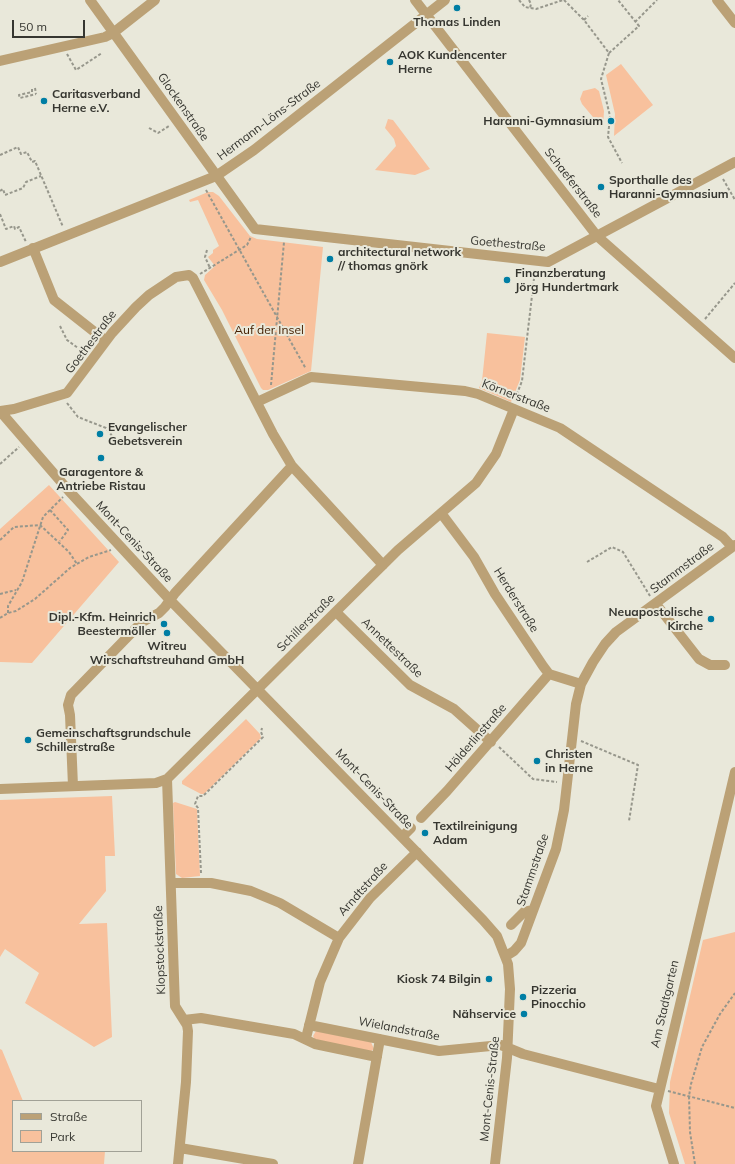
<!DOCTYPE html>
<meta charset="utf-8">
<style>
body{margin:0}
#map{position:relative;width:735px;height:1164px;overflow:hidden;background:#e9e8da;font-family:Mulish,sans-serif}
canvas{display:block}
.legend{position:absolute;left:12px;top:1100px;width:130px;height:52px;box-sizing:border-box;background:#e9e8da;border:1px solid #a1a196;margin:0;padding:5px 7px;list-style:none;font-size:12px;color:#363630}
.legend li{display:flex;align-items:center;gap:8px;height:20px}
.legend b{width:20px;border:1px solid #a1a196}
.scale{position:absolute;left:12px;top:20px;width:73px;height:18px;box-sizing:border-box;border:2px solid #363630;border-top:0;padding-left:5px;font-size:12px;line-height:14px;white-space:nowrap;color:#363630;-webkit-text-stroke:3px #e9e8da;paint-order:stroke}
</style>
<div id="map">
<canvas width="735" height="1164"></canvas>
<ul class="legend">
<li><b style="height:5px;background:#bba176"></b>Straße</li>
<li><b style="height:11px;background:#f8c19d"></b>Park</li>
</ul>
<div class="scale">50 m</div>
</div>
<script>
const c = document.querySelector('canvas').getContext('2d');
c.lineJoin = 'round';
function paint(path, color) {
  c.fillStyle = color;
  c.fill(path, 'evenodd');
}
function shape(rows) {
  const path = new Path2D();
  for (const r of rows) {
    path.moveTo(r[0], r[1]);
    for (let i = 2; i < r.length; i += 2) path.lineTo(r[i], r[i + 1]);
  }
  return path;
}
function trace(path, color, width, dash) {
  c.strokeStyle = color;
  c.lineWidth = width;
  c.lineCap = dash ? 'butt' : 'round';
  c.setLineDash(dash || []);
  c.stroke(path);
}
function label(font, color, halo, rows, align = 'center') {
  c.font = font + ' Mulish,sans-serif';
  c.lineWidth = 4;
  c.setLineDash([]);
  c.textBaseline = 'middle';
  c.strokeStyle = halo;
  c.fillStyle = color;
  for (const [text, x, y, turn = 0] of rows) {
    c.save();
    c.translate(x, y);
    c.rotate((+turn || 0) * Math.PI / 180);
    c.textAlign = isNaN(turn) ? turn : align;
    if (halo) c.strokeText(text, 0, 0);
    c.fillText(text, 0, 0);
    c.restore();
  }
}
const green = shape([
 [621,64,653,105,614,136,615,114,606,75],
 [595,88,599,91,604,111,603,127,598,123,582,104,580,99,583,91],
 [388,119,393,120,430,169,415,175,375,170,396,146,394,139,385,128],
 [208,192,213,192,219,196,250,236,257,239,323,247,311,371,268,390,263,390,261,388,222,310,204,280,205,275,215,266,208,257,213,253,213,250,219,246,198,200,190,202,189,200],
 [487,333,525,337,520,380,511,402,479,388,482,381],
 [49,485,119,562,32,663,0,662,0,529],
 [246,719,260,734,261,738,204,794,201,794,182,784,182,781],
 [112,796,115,856,105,856,106,891,79,924,107,923,112,1037,94,1047,25,1003,39,973,5,949,0,957,0,800],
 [175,802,197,809,200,876,182,878,176,874,173,803],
 [735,932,735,1164,685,1164,669,1113,670,1082,703,940],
 [316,1031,371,1042,374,1049,370,1052,315,1040,313,1036],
 [0,1049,2,1050,23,1101,13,1101,13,1151,105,1151,104,1164,0,1164]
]);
const path = shape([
 [519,0,525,7,536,9,563,0],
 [529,0,531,4,530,8],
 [564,0,584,20,609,53,601,79,610,116,608,137,622,163],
 [584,20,588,16],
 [635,22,657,0],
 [609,53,639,26,618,0],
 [67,54,76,70,102,53],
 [35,88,36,94],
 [32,89,32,92,19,95,20,98,36,94],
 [149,128,158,133,169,126],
 [0,155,18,147,21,154,27,152,32,162,35,161,63,227],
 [723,179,735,200],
 [206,190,306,369],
 [0,191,3,189,5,195,23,188,26,182,41,176],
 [0,214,6,229,14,226,15,229,19,227,26,242],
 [207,250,205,257,210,268],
 [200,274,247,245,251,237],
 [705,319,735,283],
 [60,326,67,340,78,348],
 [271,385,284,242],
 [515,399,522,381,535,270],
 [67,403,78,417,106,428,119,445],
 [0,464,19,447],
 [50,510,68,530,60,541],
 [0,540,14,527,40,525,69,552,77,564],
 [587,562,612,547,623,552,650,596],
 [0,594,16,590],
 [8,613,8,606,22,582,43,517,63,497],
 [0,618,8,613,16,611,35,599,70,568,89,557,111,550],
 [581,741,638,765,629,821],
 [499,747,533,779,557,782],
 [201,873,198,808,195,804,198,796,203,796,263,737,261,732,262,728],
 [668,1091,735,1108],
 [695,1164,690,1132,689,1096,691,1084,702,1047,720,1014,735,993]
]);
const minor = shape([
 [90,0,255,229,548,262,735,162],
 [415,0,597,236,735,358],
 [717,0,735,23],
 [0,61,105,37,113,33,155,0],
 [33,248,54,300,106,341],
 [0,262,216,176,254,150,445,0],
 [257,402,311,377,465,391,478,394,560,428,723,537,732,547],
 [0,411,69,491,170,600,483,920,497,936,508,964,510,989,507,1058,495,1164],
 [0,411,14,409,67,393,112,333,136,307,149,295,176,277,189,275,193,278,273,434,292,466,383,565],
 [441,513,474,557,495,594,543,666,549,674,581,684],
 [656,604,699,659,710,665,725,665],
 [336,612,410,685,454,709,491,742],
 [167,779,175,1006,187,1025,188,1031,186,1082,178,1164],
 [73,786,70,715,68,705,71,695,142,622,159,613,165,607,175,593,292,466],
 [0,789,156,783,167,779,398,550,476,483,496,454,514,409],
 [421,818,447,791,549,674],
 [402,837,411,828],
 [171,883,211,883,251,891,280,903,339,938],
 [511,925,524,912,533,910],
 [506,956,514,951,521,943,556,849,564,810,576,704,581,684,593,662,605,644,616,632,735,545],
 [184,1020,201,1018,294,1034,315,1044,377,1057],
 [309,1025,439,1051,501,1045,523,1054,659,1089],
 [306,1038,320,982,339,938,370,898,417,852],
 [180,1148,273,1164],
 [358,1164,380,1039],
 [674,1164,656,1106,735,772]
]);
const markers = [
 [457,8,4,"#007ea4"],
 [390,62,4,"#007ea4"],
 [44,101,4,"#007ea4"],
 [611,121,4,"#007ea4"],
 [601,187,4,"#007ea4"],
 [330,259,4,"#007ea4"],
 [507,280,4,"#007ea4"],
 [100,434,4,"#007ea4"],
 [101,458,4,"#007ea4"],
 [711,619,4,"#007ea4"],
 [164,624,4,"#007ea4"],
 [167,633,4,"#007ea4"],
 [28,740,4,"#007ea4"],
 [537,761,4,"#007ea4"],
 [425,833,4,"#007ea4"],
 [489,979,4,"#007ea4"],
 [523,997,4,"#007ea4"],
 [524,1014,4,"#007ea4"]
];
const poiNames = [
 ["Thomas Linden",457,22,"center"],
 ["AOK Kundencenter",398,55],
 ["Herne",398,69],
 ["Caritasverband",52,94],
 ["Herne e.V.",52,108],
 ["Haranni-Gymnasium",603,121,"right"],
 ["Sporthalle des",609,180],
 ["Haranni-Gymnasium",609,194],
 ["architectural network",338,252],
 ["// thomas gnörk",338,266],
 ["Finanzberatung",515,273],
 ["Jörg Hundertmark",515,287],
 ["Evangelischer",108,427],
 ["Gebetsverein",108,441],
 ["Garagentore &",101,472,"center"],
 ["Antriebe Ristau",101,486,"center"],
 ["Neuapostolische",703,612,"right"],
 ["Kirche",703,626,"right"],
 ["Dipl.-Kfm. Heinrich",156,617,"right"],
 ["Beestermöller",156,631,"right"],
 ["Witreu",167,646,"center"],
 ["Wirschaftstreuhand GmbH",167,660,"center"],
 ["Gemeinschaftsgrundschule",36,733],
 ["Schillerstraße",36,747],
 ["Christen",545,754],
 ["in Herne",545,768],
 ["Textilreinigung",433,826],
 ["Adam",433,840],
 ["Kiosk 74 Bilgin",481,979,"right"],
 ["Pizzeria",531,990],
 ["Pinocchio",531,1004],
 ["Nähservice",516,1014,"right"]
];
const streetNames = [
 ["Glockenstraße",183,107,55],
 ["Hermann-Löns-Straße",269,120,-37],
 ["Schaeferstraße",573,183,52],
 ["Goethestraße",508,244,5],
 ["Goethestraße",91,342,-53],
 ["Körnerstraße",516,396,21],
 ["Mont-Cenis-Straße",134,542,47],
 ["Stammstraße",682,568,-37],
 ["Herderstraße",516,600,58],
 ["Schillerstraße",306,623,-45],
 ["Annettestraße",392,648,44],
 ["Hölderlinstraße",476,738,-49],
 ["Mont-Cenis-Straße",374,789,46],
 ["Stammstraße",533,870,-71],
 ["Arndtstraße",363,889,-48],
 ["Klopstockstraße",160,950,-92],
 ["Am Stadtgarten",665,1004,-77],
 ["Wielandstraße",399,1029,11],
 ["Mont-Cenis-Straße",490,1089,-84]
];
const parkNames = [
 ["Auf der Insel",269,330]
];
paint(green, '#f8c19d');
trace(path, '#97978c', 2, [3, 2]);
trace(minor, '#bba176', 10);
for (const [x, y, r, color] of markers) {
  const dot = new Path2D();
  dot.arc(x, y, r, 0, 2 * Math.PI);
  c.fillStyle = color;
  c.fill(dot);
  trace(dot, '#e9e8da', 1.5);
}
label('bold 12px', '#363630', '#e9e8da', poiNames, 'left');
label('12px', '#363630', '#e9e8da', streetNames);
label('12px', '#452002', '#e9e8da', parkNames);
</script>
